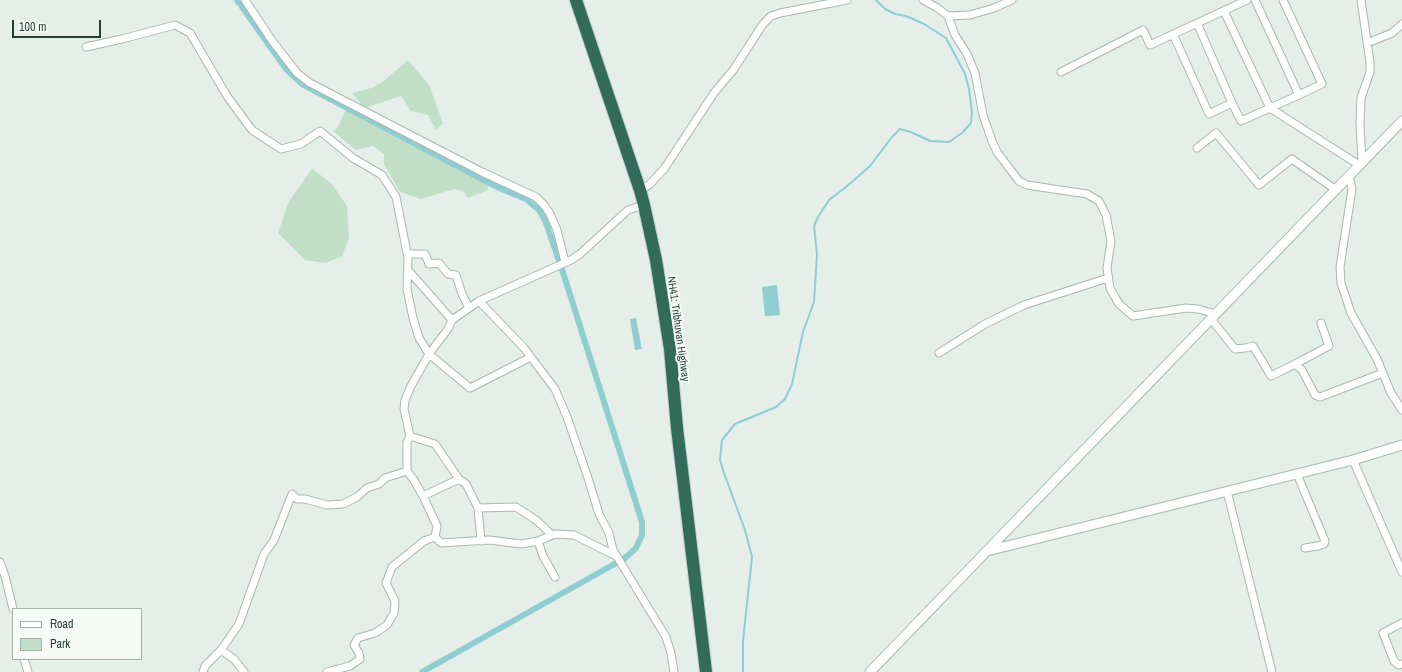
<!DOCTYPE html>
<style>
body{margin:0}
#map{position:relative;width:1402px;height:672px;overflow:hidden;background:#e6eeea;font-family:"Archivo Narrow",sans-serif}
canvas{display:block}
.legend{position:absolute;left:12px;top:608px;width:130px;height:52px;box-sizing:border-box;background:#f7fbf8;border:1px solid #a3b0ab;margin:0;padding:5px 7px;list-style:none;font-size:12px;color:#254037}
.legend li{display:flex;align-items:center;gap:8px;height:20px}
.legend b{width:20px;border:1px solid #a3b0ab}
.scale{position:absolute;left:12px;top:20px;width:89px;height:18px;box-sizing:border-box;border:2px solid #254037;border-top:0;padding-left:5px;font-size:12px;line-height:14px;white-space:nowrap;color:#254037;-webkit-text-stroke:3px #f7fbf8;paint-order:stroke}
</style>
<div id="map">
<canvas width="1402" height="672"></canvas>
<ul class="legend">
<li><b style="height:5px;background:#fff"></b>Road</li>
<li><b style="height:11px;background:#c0dfc6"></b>Park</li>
</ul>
<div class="scale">100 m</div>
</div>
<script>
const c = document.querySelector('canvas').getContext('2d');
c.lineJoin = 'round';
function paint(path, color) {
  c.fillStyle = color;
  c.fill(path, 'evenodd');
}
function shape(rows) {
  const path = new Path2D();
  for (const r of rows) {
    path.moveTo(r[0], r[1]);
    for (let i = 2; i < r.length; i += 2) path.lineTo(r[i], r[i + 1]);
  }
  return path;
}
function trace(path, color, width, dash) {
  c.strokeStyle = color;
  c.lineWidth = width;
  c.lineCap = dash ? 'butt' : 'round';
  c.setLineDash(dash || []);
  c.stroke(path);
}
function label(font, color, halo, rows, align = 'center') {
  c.font = font + ' "Archivo Narrow",sans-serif';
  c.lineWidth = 4;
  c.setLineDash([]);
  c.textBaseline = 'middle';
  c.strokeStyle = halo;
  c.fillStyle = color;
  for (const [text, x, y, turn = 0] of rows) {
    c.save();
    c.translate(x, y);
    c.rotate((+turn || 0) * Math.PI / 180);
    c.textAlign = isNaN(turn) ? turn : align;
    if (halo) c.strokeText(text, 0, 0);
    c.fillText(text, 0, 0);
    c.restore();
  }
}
const green = shape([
 [408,60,429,85,443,123,436,130,428,115,411,111,401,96,364,108,352,93,371,88,381,83],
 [347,107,487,179,488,190,468,198,463,191,454,189,421,199,400,192,384,164,384,154,373,146,356,150,333,131,338,127],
 [312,169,314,170,332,184,347,206,349,238,342,256,326,263,305,260,278,233,289,201]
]);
const water = shape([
 [777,285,780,315,765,316,762,287],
 [636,318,642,349,635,350,630,319]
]);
const stream = shape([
 [743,672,743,641,752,557,745,530,724,473,720,460,722,440,735,424,776,407,785,399,792,384,803,332,814,302,817,254,814,226,818,217,829,200,846,187,870,166,892,137,900,129,911,132,930,141,949,142,962,133,971,123,972,112,969,89,965,74,946,38,924,24,906,16,895,14,885,9,876,0]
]);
const canal = shape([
 [237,0,239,3],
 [242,7,286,69,302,84,497,187,526,199,539,210,545,220,559,261],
 [561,266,642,522,642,535,636,548,624,559],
 [422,672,618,562]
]);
const street = shape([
 [245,0,273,42,297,73,310,83,482,172,536,197,544,205,550,214,557,230,565,262],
 [923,0,936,7,948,16,955,35,967,54,975,73,983,115,992,141,997,152,1019,181,1027,185,1087,194,1099,201,1106,215,1111,241,1107,268,1110,288,1119,304,1133,316,1186,308,1198,309,1216,314],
 [1283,0,1322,84,1299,95],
 [1361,0,1370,62,1370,72,1361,98,1360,122,1362,163],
 [1224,11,1270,108,1299,95,1255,0],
 [948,16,970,15,994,8,1012,0],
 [1173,34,1209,114,1232,103,1197,23],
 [1367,43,1392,33,1402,24],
 [86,47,122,39,175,25,190,33,227,96,252,130,281,149,301,144,320,131,353,158,382,175,396,197,408,258,407,289,413,318,419,338,429,354,470,388,531,357],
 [1061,72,1143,30,1150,45,1247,0],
 [1232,103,1241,121,1270,108,1359,165],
 [1197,148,1216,133,1259,185,1292,159,1336,190],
 [1349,176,1352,189,1340,267,1341,283,1351,313,1377,359,1391,393,1402,410],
 [640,190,649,185,664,169,714,93,734,69,763,24,771,16,780,13,847,0],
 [408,254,425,254,429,264,439,263,448,274,456,275,462,294,469,308],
 [408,270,452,320],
 [479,301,524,348,555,389,567,417,588,478,599,514,609,533,613,550,666,637,671,653,674,672],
 [1211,319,1235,349,1245,348,1253,346,1271,376,1295,364,1302,370,1315,395,1320,397,1383,373],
 [939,353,985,324,1024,305,1108,278],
 [1295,364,1329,346,1321,323],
 [410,436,435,444,459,479,466,484,478,508,481,541],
 [1353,460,1402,572],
 [407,471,414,480,424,498,437,526,435,537,441,543,489,540,521,544,538,541,555,534,574,535,616,556],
 [1297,474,1325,541,1324,544,1318,546,1305,548],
 [1227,491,1272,672],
 [423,496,459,479],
 [478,508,516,507,536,520,552,535],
 [538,541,543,556,555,577],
 [0,562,5,576,13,609],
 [1402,623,1383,633,1394,661,1399,665,1402,664],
 [221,650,234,659,244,672],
 [24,659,28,672],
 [203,672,205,666,221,650,239,624,264,554,274,540,292,494,297,499,305,499,327,505,343,504,357,497,367,488,379,484,385,478,407,471,407,442,410,436,404,409,405,400,411,386,429,354,448,329,452,320,479,301,571,260,580,254,628,210,644,205],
 [327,672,350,666,360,659,359,653,354,645,358,638,375,633,387,625,394,613,395,601,386,583,392,567,424,541,435,537]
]);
const secondary = shape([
 [987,551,1353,460,1402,445],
 [870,672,1402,121]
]);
const highway = shape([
 [576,0,640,190,644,205,656,260,670,349,677,428,706,672]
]);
const streetNames = [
 ["NH41: Tribhuvan Highway",678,329,82]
];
paint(green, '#c0dfc6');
paint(water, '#90cdd1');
trace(stream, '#90cdd1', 2);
trace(canal, '#90cdd1', 6);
trace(street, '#a8b6b1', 9);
trace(secondary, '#a4bab1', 11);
trace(highway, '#c2cac7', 14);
trace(street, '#fff', 7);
trace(secondary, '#fff', 9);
trace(highway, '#316c5b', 12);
label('11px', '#254037', '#f7fbf8', streetNames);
</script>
